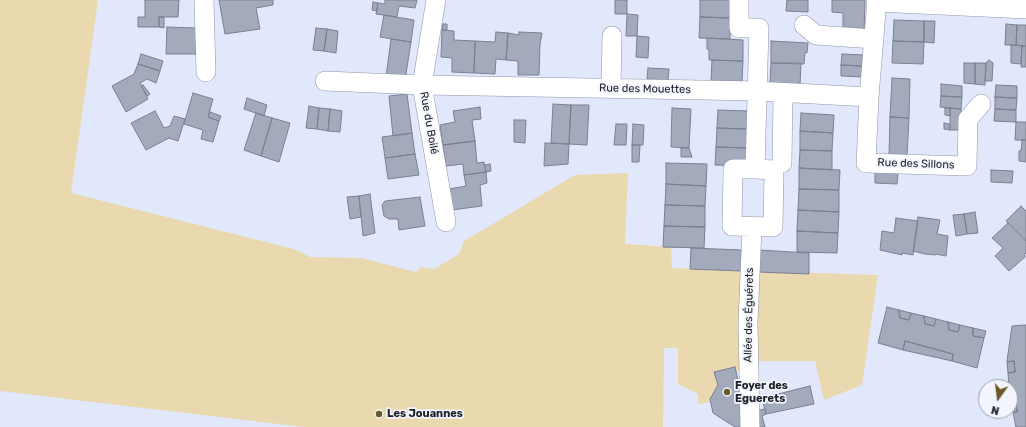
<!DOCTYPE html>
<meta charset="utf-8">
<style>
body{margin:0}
#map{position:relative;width:1026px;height:427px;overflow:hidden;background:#e1e8fb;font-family:Rubik,sans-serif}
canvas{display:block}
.north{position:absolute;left:978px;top:379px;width:40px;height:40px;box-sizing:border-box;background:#f2f5fd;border:1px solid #9ea1a8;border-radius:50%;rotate:194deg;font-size:11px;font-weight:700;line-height:16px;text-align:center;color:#202229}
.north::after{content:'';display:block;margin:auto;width:14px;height:18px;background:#6d5928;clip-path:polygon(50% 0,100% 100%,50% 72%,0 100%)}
</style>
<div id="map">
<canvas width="1026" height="427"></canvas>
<div class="north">N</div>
</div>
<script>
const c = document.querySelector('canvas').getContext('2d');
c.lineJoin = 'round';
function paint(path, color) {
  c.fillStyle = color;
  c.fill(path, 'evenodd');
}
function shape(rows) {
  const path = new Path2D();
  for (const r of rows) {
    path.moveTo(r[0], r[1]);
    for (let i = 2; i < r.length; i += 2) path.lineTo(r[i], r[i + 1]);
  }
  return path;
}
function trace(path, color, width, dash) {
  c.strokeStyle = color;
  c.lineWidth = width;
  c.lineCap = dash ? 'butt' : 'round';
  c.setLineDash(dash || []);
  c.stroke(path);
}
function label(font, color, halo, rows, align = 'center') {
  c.font = font + ' Rubik,sans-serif';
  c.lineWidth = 3.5;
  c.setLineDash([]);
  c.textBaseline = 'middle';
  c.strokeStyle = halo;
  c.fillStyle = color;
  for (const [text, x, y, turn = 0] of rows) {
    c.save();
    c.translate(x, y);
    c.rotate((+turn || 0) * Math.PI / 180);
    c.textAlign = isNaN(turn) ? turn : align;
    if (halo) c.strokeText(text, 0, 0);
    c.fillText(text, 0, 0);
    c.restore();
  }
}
const green = shape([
 [0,0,98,0,71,193,294,249,310,257,361,258,416,272,420,267,434,269,459,254,464,241,575,175,628,173,625,244,671,247,672,268,878,275,862,385,824,400,815,361,758,361,740,371,736,372,735,367,715,372,718,385,710,399,711,402,698,404,698,394,678,384,678,348,664,348,663,427,304,427,0,391]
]);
const building = shape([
 [145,0,179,0,178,17,159,17,159,27,138,27,138,17,145,17,145,0],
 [219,0,273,0,273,5,256,8,260,29,225,34,219,0],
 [385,0,417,0,415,8,399,6,397,17,376,14,378,3,385,4,385,0],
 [615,0,627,0,627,14,615,14,615,0],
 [700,0,731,0,730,18,700,17,700,0],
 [787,0,808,0,808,12,786,11,787,0],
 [832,0,865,0,864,33,843,32,843,13,832,12,832,0],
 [373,2,378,3,377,11,372,10,373,2],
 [627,14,638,15,637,36,626,36,627,14],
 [384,15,414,20,411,42,380,37,384,15],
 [159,17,164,17,164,28,159,27,159,17],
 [700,17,730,18,730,39,699,38,700,17],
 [894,20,924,21,924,42,893,41,894,20],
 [924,21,935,21,934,43,924,42,924,21],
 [443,24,447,24,447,30,442,30,443,24],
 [1006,24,1017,25,1016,45,1005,45,1006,24],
 [1017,25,1026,25,1026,46,1016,45,1017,25],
 [167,27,196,28,196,54,166,54,167,27],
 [316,28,327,29,324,51,313,50,316,28],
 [327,29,338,31,336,53,324,51,327,29],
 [442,30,454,31,454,40,475,41,474,73,452,72,452,58,441,57,442,30],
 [496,32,508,33,506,60,496,59,495,74,474,73,475,41,495,42,496,32],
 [519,32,542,33,540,44,539,75,518,75,518,61,506,60,508,33,519,35,519,32],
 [637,36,649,37,648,58,636,57,637,36],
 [707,38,743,40,743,61,709,60,709,50,707,49,707,38],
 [391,39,411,42,405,80,386,77,391,39],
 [771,41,808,43,807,53,805,52,804,64,771,63,771,41],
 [893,41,924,42,923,64,892,63,893,41],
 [1011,45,1022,46,1021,64,1011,63,1011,45],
 [1022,46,1026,46,1026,67,1021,67,1022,46],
 [141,54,163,61,160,71,138,64,141,54],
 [842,54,863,55,862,66,841,65,842,54],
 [712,60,743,61,742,82,711,81,712,60],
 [989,60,993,63,992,81,985,81,986,63,989,60],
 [771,63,801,63,800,85,770,83,771,63],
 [964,63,975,63,975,84,964,83,964,63],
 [975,63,986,63,985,85,975,84,975,63],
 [138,64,160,71,156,83,147,79,140,83,148,99,126,112,112,86,134,74,138,64],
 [841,65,862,66,862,77,841,76,841,65],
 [648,68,669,69,668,80,647,79,648,68],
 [892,78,910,79,909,118,890,117,892,78],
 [941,84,962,86,962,97,941,96,941,84],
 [143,85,150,94,147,96,141,86,143,85],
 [996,85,1017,86,1017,98,995,97,996,85],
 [193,93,213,99,208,117,219,121,213,142,201,139,203,130,184,124,193,93],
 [407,94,412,133,393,136,389,96,407,94],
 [941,96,962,97,961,109,940,107,941,96],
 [995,97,1017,98,1016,110,995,109,995,97],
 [247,98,267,105,264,116,244,109,247,98],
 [553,104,571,105,569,144,551,143,553,104],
 [571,105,589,105,587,145,569,144,571,105],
 [309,106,319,108,317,129,306,128,309,106],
 [480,107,481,119,472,120,475,141,443,145,440,125,455,122,453,111,480,107],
 [319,108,330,109,328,131,317,129,319,108],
 [672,108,691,109,689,148,671,147,672,108],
 [945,108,950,108,950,116,945,115,945,108],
 [950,108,961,109,961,130,950,130,950,108],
 [330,109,342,111,340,132,328,131,330,109],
 [995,109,1016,110,1016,122,994,121,995,109],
 [718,110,749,111,749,129,717,128,718,110],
 [155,111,164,128,170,126,174,116,185,119,178,141,169,138,146,150,131,123,155,111],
 [210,112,221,116,219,121,208,117,210,112],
 [256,113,272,118,261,156,244,150,256,113],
 [801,113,834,115,833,133,800,131,801,113],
 [890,117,909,118,907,156,889,156,890,117],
 [272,118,290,123,279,162,261,156,272,118],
 [514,120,526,120,525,143,514,142,514,120],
 [1016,122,1026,122,1026,140,1015,140,1016,122],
 [944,123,949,124,950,130,944,129,944,123],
 [616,124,627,124,626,145,614,145,616,124],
 [633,124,644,125,643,145,632,145,633,124],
 [717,128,749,129,748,148,716,147,717,128],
 [800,131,833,133,832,151,800,150,800,131],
 [412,133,415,154,385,158,382,137,412,133],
 [1022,140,1026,140,1026,162,1019,161,1019,151,1021,151,1022,140],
 [475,141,477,163,484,162,486,172,464,175,463,164,446,166,443,145,475,141],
 [545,143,569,144,568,164,544,166,545,143],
 [632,145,640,145,639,162,632,162,632,145],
 [716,147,748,148,747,166,715,165,716,147],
 [681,148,689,148,692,157,681,157,681,148],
 [800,150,832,151,832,170,799,168,800,150],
 [415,154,419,175,388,179,385,158,415,154],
 [666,163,707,164,706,186,666,184,666,163],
 [490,164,491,171,486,172,485,165,490,164],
 [799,168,840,170,839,190,799,189,799,168],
 [991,170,1013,171,1012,183,991,182,991,170],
 [486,172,487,183,480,185,482,206,452,210,449,189,466,186,464,175,486,172],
 [875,172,898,173,897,184,875,183,875,172],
 [666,184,706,186,705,206,665,205,666,184],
 [799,189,839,190,839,212,798,210,799,189],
 [370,194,375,233,363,236,359,196,370,194],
 [359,196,361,217,350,219,347,197,359,196],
 [420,197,425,226,399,230,398,219,389,219,384,216,382,205,385,201,420,197],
 [665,205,705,206,705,227,664,226,665,205],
 [1021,206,1026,211,1026,241,1006,221,1021,206],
 [798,210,839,212,838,233,797,231,798,210],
 [975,212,978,233,967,234,964,214,975,212],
 [964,214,967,234,956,236,953,215,964,214],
 [918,217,940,220,937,234,948,236,946,256,936,254,935,255,925,254,913,251,918,217],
 [896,218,918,221,913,255,902,253,902,255,880,250,882,231,894,233,896,218],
 [1008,223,1026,241,1026,253,1024,255,1025,257,1009,271,995,256,1003,248,992,238,1008,223],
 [664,226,705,227,704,248,663,247,664,226],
 [797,231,838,233,837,253,797,252,797,231],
 [691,248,742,250,741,271,690,269,691,248],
 [759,250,809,253,809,274,758,272,759,250],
 [887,307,899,310,900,318,909,320,911,313,924,316,925,324,934,326,936,319,948,322,949,330,958,332,960,325,973,328,973,336,984,338,977,368,952,361,953,354,905,341,903,350,878,343,887,307],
 [899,310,911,313,909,320,900,318,899,310],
 [924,316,936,319,934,326,925,324,924,316],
 [948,322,960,325,958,332,949,330,948,322],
 [1026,325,1026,427,1016,427,1013,412,1017,412,1016,400,1010,400,1008,373,1015,372,1014,361,1007,362,1007,361,1012,326,1026,325],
 [973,328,986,331,984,338,973,336,973,328],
 [905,341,953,354,952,361,903,350,905,341],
 [1014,361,1015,372,1008,373,1007,362,1014,361],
 [735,367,746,413,765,409,766,414,762,416,765,427,735,427,713,413,710,399,718,385,714,372,735,367],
 [810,386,814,404,766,414,762,398,810,386],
 [1010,400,1016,400,1017,412,1013,412,1010,400]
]);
const street = shape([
 [204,0,206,72],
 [436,0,422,85,446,222],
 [739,0,739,28,759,28,755,169,774,170,773,227,732,226,733,169,755,169],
 [877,0,869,97,866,163,967,166,968,119,981,104],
 [876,2,1026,9],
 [804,25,816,35,874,39],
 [325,81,422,85,757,91,869,97],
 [611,88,612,36],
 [782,163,783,94],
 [750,427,748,323,752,227]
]);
const markers = [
 [727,392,4,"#6d5928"],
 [379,414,4,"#6d5928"]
];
const streetNames = [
 ["Rue des Mouettes",645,89,1],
 ["Rue du Boilé",429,123,80],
 ["Rue des Sillons",916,164,2],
 ["Allée des Éguérets",749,315,-89]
];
const poiNames = [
 ["Foyer des",735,386],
 ["Eguerets",735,399],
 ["Les Jouannes",387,414]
];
paint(green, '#ead8af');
paint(building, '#a3aabc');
trace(building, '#798091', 1);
trace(street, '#8e95a6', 20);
trace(street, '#fff', 19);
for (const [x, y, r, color] of markers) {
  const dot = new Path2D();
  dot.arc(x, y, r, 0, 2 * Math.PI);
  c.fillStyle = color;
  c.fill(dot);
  trace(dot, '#f2f5fd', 1.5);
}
label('11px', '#202229', '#f2f5fd', streetNames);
label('bold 11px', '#202229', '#f2f5fd', poiNames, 'left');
</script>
